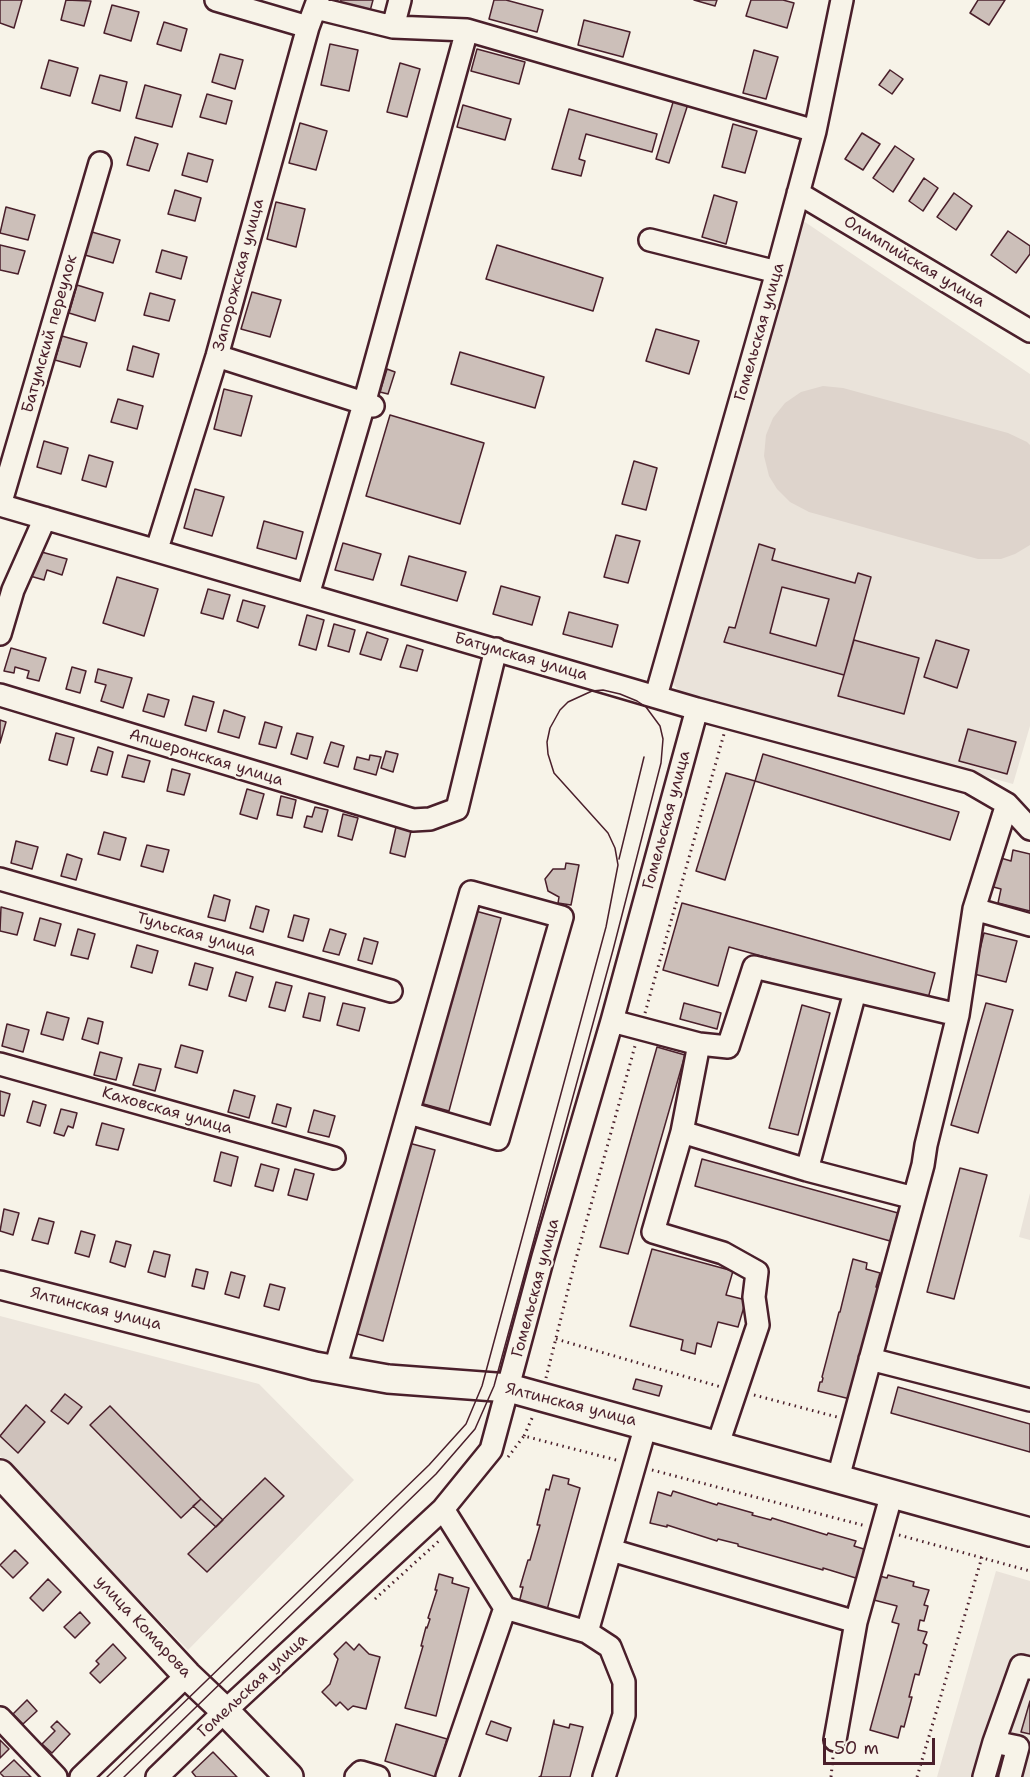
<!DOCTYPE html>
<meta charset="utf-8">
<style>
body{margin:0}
#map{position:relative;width:1030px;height:1777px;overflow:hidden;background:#f7f3e8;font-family:"Shantell Sans",sans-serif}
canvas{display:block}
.scale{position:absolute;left:823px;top:1738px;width:112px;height:27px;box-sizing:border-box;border:3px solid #4a1f2b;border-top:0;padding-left:8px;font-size:18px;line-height:21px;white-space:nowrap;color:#4a1f2b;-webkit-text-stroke:4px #f7f3e8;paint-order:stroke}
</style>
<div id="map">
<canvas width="1030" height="1777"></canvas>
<div class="scale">50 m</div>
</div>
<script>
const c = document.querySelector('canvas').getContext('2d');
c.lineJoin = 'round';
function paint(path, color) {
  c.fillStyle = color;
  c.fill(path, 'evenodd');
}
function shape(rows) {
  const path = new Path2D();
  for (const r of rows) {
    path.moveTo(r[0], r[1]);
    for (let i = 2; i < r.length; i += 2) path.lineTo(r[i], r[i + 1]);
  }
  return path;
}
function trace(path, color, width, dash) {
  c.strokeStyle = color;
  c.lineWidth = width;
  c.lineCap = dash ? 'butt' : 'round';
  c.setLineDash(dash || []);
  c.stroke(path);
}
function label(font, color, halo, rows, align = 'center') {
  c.font = font + ' "Shantell Sans",sans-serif';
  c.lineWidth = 4.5;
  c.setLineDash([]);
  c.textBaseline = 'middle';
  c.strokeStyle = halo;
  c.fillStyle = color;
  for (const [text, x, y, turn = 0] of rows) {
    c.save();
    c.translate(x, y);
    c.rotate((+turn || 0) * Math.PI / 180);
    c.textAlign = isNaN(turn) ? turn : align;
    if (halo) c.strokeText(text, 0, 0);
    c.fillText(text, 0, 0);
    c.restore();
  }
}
const built = shape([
 [799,218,1030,374,1030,726,1013,784,680,693,672,682],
 [1030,1193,1030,1240,1019,1237],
 [0,1316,259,1384,354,1480,188,1650,0,1456],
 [996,1571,1030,1581,1030,1777,937,1777]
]);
const green = shape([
 [823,386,843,388,1008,433,1027,442,1030,445,1030,545,1015,554,1001,559,978,559,809,512,790,502,777,489,769,476,764,456,766,435,773,418,785,403,801,392]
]);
const building = shape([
 [0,0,22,0,14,28,0,23,0,0],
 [66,0,91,1,84,26,61,20,66,0],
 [341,0,373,0,370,11,340,3,341,0],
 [494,0,506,0,543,10,537,32,489,19,494,0],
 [694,0,717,0,715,6,694,0],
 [751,0,783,0,794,3,787,28,746,16,751,0],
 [978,0,1005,0,989,25,970,13,978,0],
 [112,5,139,12,131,41,104,33,112,5],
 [584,20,630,32,623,57,578,45,584,20],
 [164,22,187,29,181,51,157,44,164,22],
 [330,44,358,50,349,91,321,85,330,44],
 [477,49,525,62,519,84,471,71,477,49],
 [754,50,778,57,766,99,743,93,754,50],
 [220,54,243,60,235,89,212,82,220,54],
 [49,60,78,68,70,96,41,88,49,60],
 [400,63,420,69,407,117,387,112,400,63],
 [890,70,903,79,892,94,879,85,890,70],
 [100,75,127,82,120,111,92,103,100,75],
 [145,85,181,95,172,127,136,118,145,85],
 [207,94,232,101,226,124,200,117,207,94],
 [674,99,688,104,669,163,656,159,674,99],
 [463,105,511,119,505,140,457,127,463,105],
 [569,109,657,134,652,152,586,134,579,159,585,161,581,176,552,169,569,109],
 [300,123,327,131,316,170,289,163,300,123],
 [733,124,757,131,745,173,722,167,733,124],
 [862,133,880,144,863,170,845,159,862,133],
 [135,137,158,144,149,171,127,165,135,137],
 [895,146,914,159,893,192,873,178,895,146],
 [188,153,213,160,207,182,182,175,188,153],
 [924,178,938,188,923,211,909,201,924,178],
 [175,190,201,198,195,221,168,214,175,190],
 [954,193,972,206,956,230,937,217,954,193],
 [714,195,737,202,726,244,702,237,714,195],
 [276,202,305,209,296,247,267,239,276,202],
 [6,207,35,215,28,240,0,233,6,207],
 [1008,231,1030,246,1030,254,1016,273,991,255,1008,231],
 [92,232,120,240,113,263,85,255,92,232],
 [0,245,25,251,18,274,0,270,0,245],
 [497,245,603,278,593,311,486,279,497,245],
 [162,250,187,257,181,279,156,272,162,250],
 [77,285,103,293,95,321,69,313,77,285],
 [252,292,281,300,270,337,241,329,252,292],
 [150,293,175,300,169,321,144,315,150,293],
 [656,329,699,341,689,374,646,361,656,329],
 [62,336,87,343,80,367,55,360,62,336],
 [133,346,159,354,153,377,127,370,133,346],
 [460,352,544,377,535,408,451,384,460,352],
 [387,369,395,372,388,394,380,392,387,369],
 [224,389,252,396,241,436,214,429,224,389],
 [118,399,143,406,137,429,111,422,118,399],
 [390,415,484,443,460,524,366,496,390,415],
 [44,441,68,448,61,474,37,467,44,441],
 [89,455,113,462,106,487,82,480,89,455],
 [634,461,657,468,646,510,622,504,634,461],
 [195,489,224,497,212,536,184,528,195,489],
 [264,521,303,532,296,559,257,548,264,521],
 [616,535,640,541,628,583,604,577,616,535],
 [343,543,381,554,373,580,335,570,343,543],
 [759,544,775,549,772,560,855,583,858,573,871,577,844,675,724,642,729,627,735,628,759,544],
 [782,587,829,599,816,646,770,633,782,587],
 [38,551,67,559,62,575,47,570,44,580,30,576,38,551],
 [409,556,466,572,457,601,401,585,409,556],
 [117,577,158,589,144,636,103,623,117,577],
 [501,586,540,597,532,625,493,614,501,586],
 [208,589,230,595,223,619,201,613,208,589],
 [243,600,265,606,258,628,237,621,243,600],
 [569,612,618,625,612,647,563,634,569,612],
 [307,615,324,620,316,650,299,645,307,615],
 [334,624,355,630,349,652,328,646,334,624],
 [367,632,388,639,381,660,360,654,367,632],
 [854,640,919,658,904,714,838,696,854,640],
 [936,640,969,650,957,688,924,677,936,640],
 [407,645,423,650,417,671,400,667,407,645],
 [11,648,46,658,39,681,27,678,29,671,15,667,14,673,4,671,11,648],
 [72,667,86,671,80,693,66,689,72,667],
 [98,669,132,678,123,708,101,701,106,685,95,682,98,669],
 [148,694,169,700,164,717,143,711,148,694],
 [193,696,214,702,206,731,185,725,193,696],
 [224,710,245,717,239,738,218,732,224,710],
 [0,720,6,722,0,743,0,720],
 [265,722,282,727,276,748,259,744,265,722],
 [968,729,1016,742,1007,774,959,761,968,729],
 [56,733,74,738,67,765,49,760,56,733],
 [297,733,313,737,307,759,291,754,297,733],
 [331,742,344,746,338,767,324,763,331,742],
 [98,747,113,752,107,775,91,771,98,747],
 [386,751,398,754,393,772,381,768,386,751],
 [763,754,959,812,950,840,755,781,763,754],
 [128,755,150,761,144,782,122,777,128,755],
 [370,755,381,757,376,775,354,769,357,757,369,760,370,755],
 [172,769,190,774,184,795,167,791,172,769],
 [726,773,755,781,725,880,696,871,726,773],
 [247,789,264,794,257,819,240,814,247,789],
 [281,796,296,800,292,818,277,815,281,796],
 [315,807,328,810,322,832,304,827,307,816,312,817,315,807],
 [343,814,358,818,352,840,338,836,343,814],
 [396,827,411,831,405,857,390,853,396,827],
 [104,832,126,838,120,860,98,854,104,832],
 [16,841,38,847,32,869,11,863,16,841],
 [147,845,169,850,163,872,141,866,147,845],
 [1013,850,1030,854,1030,911,998,903,1001,889,986,885,994,856,1011,861,1013,850],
 [67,854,82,859,76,880,61,876,67,854],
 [566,863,579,865,571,905,558,903,559,897,548,891,545,879,553,869,565,869,566,863],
 [214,895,230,900,225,921,208,917,214,895],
 [682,903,935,973,927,1002,729,947,718,986,663,970,682,903],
 [256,906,269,910,263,932,250,928,256,906],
 [1,907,23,913,17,935,0,931,1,907],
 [472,910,501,918,449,1111,420,1103,472,910],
 [294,915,309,919,303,941,288,937,294,915],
 [40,918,61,924,55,946,34,940,40,918],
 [78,929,95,934,88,959,71,955,78,929],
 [330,929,346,934,339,955,323,951,330,929],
 [984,933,1017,941,1006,982,974,974,984,933],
 [364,938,378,942,372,964,358,960,364,938],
 [137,945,158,951,152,973,131,967,137,945],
 [195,963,213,968,207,990,189,985,195,963],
 [236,972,253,977,246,1001,229,996,236,972],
 [276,982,292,986,285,1011,269,1007,276,982],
 [309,993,325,997,320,1021,303,1017,309,993],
 [343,1003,365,1008,359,1031,337,1025,343,1003],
 [684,1003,721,1013,717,1029,680,1019,684,1003],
 [986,1003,1013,1010,978,1133,951,1125,986,1003],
 [802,1005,830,1013,798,1135,769,1128,802,1005],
 [47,1012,69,1018,63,1040,41,1034,47,1012],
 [88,1018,103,1022,98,1044,82,1039,88,1018],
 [7,1024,29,1030,23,1052,2,1046,7,1024],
 [181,1045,203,1051,197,1073,175,1067,181,1045],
 [657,1047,685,1055,628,1254,600,1247,657,1047],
 [100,1052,122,1058,116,1080,94,1075,100,1052],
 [139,1064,161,1069,155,1091,133,1085,139,1064],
 [234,1090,255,1096,249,1118,228,1112,234,1090],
 [0,1091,10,1094,4,1116,0,1115,0,1091],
 [33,1101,46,1105,40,1126,27,1122,33,1101],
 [277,1104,291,1108,286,1127,272,1123,277,1104],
 [61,1109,77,1113,73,1128,68,1126,64,1136,54,1133,61,1109],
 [314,1110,335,1116,329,1137,308,1132,314,1110],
 [102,1123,124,1129,118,1150,96,1145,102,1123],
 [405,1142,435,1150,383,1341,354,1333,405,1142],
 [221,1152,238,1157,231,1186,214,1181,221,1152],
 [702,1159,898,1213,890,1241,695,1186,702,1159],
 [261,1164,279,1169,273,1191,255,1186,261,1164],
 [960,1168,987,1175,954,1299,927,1292,960,1168],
 [295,1169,314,1174,307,1200,288,1195,295,1169],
 [4,1209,19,1213,13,1235,0,1231,4,1209],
 [39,1218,54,1222,48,1244,32,1240,39,1218],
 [81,1231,95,1235,89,1257,75,1253,81,1231],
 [116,1241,131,1245,125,1267,110,1262,116,1241],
 [652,1249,733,1271,726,1295,746,1300,738,1327,718,1322,711,1347,697,1343,695,1354,681,1350,683,1340,630,1326,652,1249],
 [154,1251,170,1255,165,1277,148,1272,154,1251],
 [853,1259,867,1263,866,1269,880,1273,876,1287,879,1288,873,1313,871,1312,869,1320,871,1320,850,1399,818,1391,820,1382,822,1382,823,1378,822,1377,839,1312,840,1312,853,1259],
 [196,1269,208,1272,204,1289,192,1286,196,1269],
 [231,1272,245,1276,239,1298,225,1294,231,1272],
 [270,1284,285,1288,279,1310,264,1306,270,1284],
 [636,1379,662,1386,659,1396,633,1389,636,1379],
 [898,1387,1030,1424,1030,1452,891,1413,898,1387],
 [65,1394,82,1407,68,1424,51,1411,65,1394],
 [26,1405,45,1422,18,1453,0,1436,26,1405],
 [110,1406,201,1499,181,1518,90,1425,110,1406],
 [553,1475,569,1479,568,1484,580,1488,547,1610,519,1603,523,1587,520,1587,528,1560,530,1560,540,1525,537,1525,546,1489,549,1490,553,1475],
 [265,1478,284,1496,207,1572,188,1554,265,1478],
 [673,1491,717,1505,718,1503,753,1513,752,1515,771,1520,772,1518,827,1535,828,1533,856,1541,854,1546,867,1550,859,1579,823,1568,823,1570,738,1546,738,1544,718,1539,717,1541,667,1525,667,1527,650,1523,658,1492,671,1496,673,1491],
 [201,1499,223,1520,216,1527,193,1506,201,1499],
 [15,1550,28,1563,13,1578,0,1565,15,1550],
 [439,1574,453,1578,452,1583,469,1588,436,1716,405,1708,423,1646,421,1646,426,1627,427,1628,430,1619,428,1618,437,1590,435,1590,439,1574],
 [876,1575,887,1578,888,1575,914,1582,913,1586,929,1590,924,1605,928,1606,924,1621,920,1620,918,1630,927,1632,923,1643,927,1645,919,1675,915,1674,909,1697,912,1697,904,1727,901,1726,898,1738,870,1730,899,1624,892,1622,897,1606,870,1599,876,1575],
 [48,1579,61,1592,43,1611,30,1598,48,1579],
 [80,1612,90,1623,75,1638,64,1627,80,1612],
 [346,1642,354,1650,359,1644,369,1654,380,1657,366,1709,353,1706,348,1710,340,1702,336,1706,322,1692,330,1684,338,1659,334,1654,346,1642],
 [113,1644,126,1658,100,1683,90,1673,99,1664,96,1661,113,1644],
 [27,1700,37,1711,23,1724,13,1714,27,1700],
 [1030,1701,1030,1734,1021,1732,1030,1701],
 [554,1720,554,1724,569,1728,570,1724,583,1727,570,1777,539,1777,541,1776,554,1720],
 [57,1721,70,1734,52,1753,42,1744,55,1731,51,1727,57,1721],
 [491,1721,511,1728,507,1741,486,1734,491,1721],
 [396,1724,447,1739,436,1777,385,1761,396,1724],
 [0,1740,9,1749,0,1758,0,1740],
 [213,1752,237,1777,196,1777,192,1772,213,1752],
 [14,1760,31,1777,4,1777,0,1773,14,1760]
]);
const path = shape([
 [645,1013,724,734],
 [556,1339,721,1387],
 [546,1378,574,1266,635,1046],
 [754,1395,837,1417],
 [524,1436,533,1416],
 [508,1457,524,1436,620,1461],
 [652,1470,866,1526],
 [899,1535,1030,1571],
 [375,1599,441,1539],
 [831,1777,833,1757],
 [917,1777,982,1557]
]);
const minor = shape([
 [216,0,308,27],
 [316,8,393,27,467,30,815,131],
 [393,27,400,0],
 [798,193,1030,331],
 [650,240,777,272],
 [217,356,373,406],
 [0,505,697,709,969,782,1007,804,1030,829],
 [0,505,100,163],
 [157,549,217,356,308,27,318,0],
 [308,595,364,404,467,30],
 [0,634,13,590,45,518],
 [0,695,413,820,430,819,457,809,496,649],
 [656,696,777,272,815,131,842,0],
 [0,879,391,991],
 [974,909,1030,925],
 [612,1021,699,1044,728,1047,754,967,958,1015],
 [699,1044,682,1132,653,1232,723,1253,757,1272,754,1297,758,1325,718,1444],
 [0,1064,334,1158],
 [682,1132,807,1170,914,1198],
 [807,1170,855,992],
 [870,1359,1030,1400],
 [335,1369,471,892,562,917,498,1139,409,1113],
 [838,1478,923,1165,926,1145,958,1015,974,909,1007,804],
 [443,1509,505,1608,587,1632,610,1647,624,1682,624,1715,604,1777],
 [611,1550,856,1622,835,1740],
 [856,1622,892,1493],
 [587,1632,646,1425],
 [0,1718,56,1777],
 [994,1742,1018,1747,1010,1777],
 [81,1777,187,1675],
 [157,1777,225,1711,443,1509,491,1450,543,1257,612,1021,697,709],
 [356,1777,361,1772,378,1777],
 [447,1777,505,1608],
 [984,1777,994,1742,1021,1666,1030,1668]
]);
const major = shape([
 [0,1285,315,1366,388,1379,509,1388,1030,1532],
 [0,1474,187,1675,225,1711,289,1777]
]);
const tram = shape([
 [619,859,644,757],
 [107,1777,429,1465,466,1424,482,1386,606,927,618,865,615,848,608,833,554,773,548,754,547,742,550,728,560,710,568,702,592,691,603,690,620,694,637,701,646,707,660,726,663,739,661,763,613,950,494,1386,475,1429,436,1474,124,1777]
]);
const streetNames = [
 ["Олимпийская улица",914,262,31],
 ["Запорожская улица",239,275,-75],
 ["Гомельская улица",760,332,-74],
 ["Батумский переулок",50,334,-74],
 ["Батумская улица",521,657,16],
 ["Апшеронская улица",206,758,17],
 ["Гомельская улица",667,820,-75],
 ["Тульская улица",196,935,16],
 ["Каховская улица",167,1111,16],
 ["Гомельская улица",536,1288,-75],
 ["Ялтинская улица",96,1309,14],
 ["Ялтинская улица",571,1405,14],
 ["улица Комарова",143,1627,47],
 ["Гомельская улица",253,1686,-43]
];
paint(built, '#eae3da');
paint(green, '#ded4cc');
paint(building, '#ccbfb9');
trace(building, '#4a1f2b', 1.5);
trace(minor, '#4a1f2b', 26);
trace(major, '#4a1f2b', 32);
trace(path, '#4a1f2b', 3, [1.5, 4.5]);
trace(minor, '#f7f3e8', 21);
trace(major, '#f7f3e8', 27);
trace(tram, '#4a1f2b', 1.5);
label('16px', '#4a1f2b', '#f7f3e8', streetNames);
</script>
